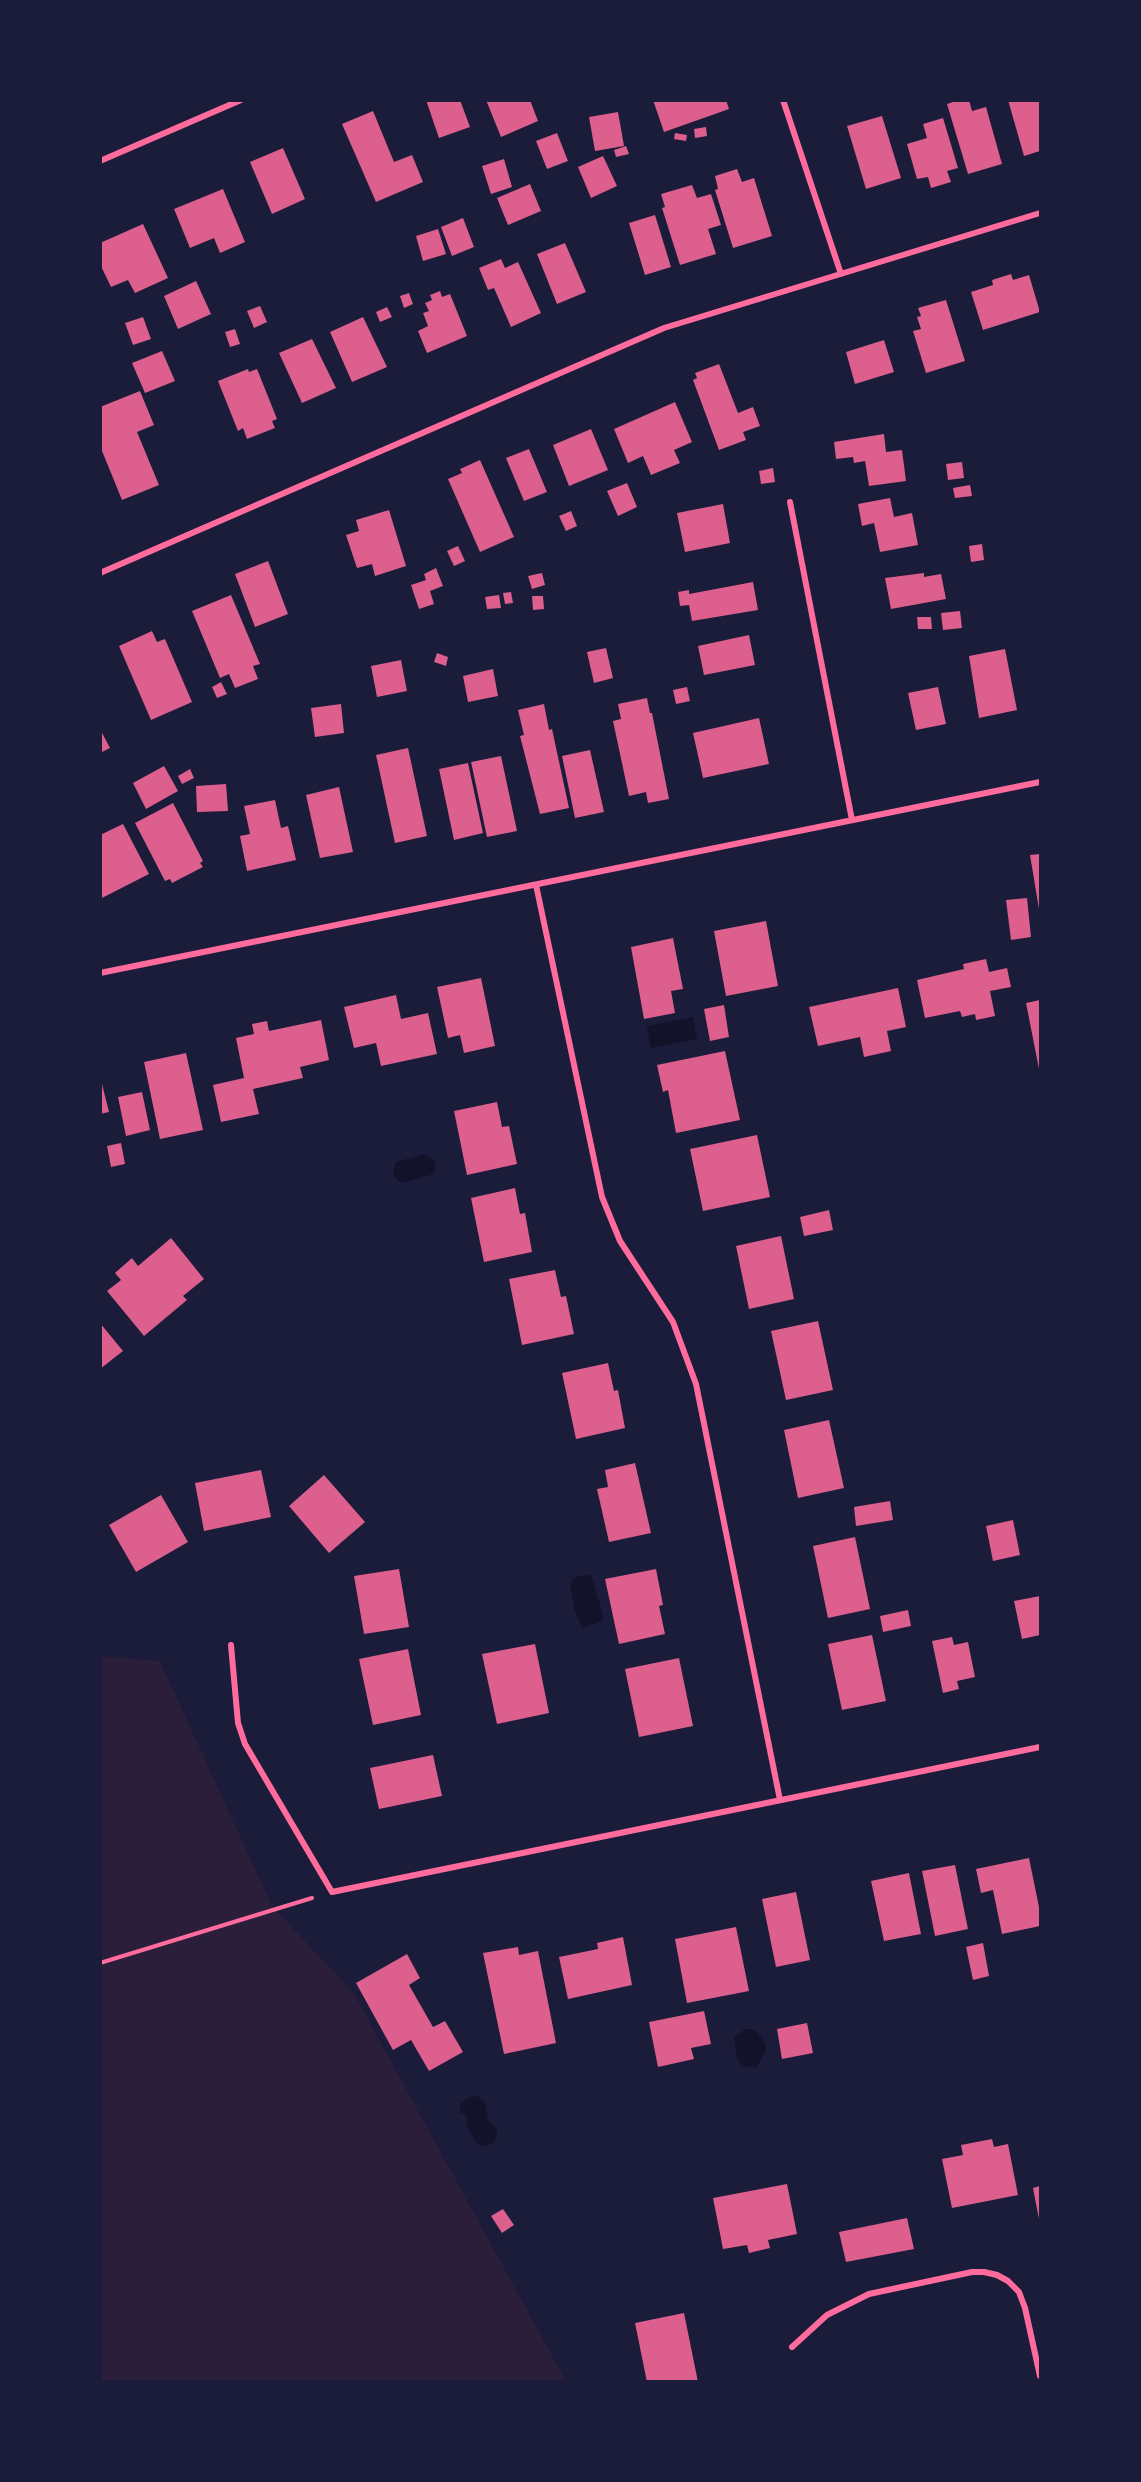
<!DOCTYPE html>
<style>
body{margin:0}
#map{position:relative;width:1141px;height:2482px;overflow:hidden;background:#1b1b3a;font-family:"Open Sans",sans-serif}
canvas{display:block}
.frame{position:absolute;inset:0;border:102px solid #1b1b3a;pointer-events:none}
</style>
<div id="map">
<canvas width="1141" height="2482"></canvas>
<div class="frame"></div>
</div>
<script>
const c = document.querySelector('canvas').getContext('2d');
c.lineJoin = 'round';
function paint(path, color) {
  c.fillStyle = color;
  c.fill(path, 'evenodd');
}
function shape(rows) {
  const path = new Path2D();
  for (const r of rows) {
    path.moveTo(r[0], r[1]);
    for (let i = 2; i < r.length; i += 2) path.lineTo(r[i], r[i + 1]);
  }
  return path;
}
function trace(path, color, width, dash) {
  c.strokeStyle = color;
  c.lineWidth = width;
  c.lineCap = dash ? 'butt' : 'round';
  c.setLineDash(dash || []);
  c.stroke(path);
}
const green = shape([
 [100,1656,160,1661,272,1906,353,1992,566,2381,101,2381]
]);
const water = shape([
 [693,1017,697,1039,651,1048,647,1026],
 [425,1154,436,1162,433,1174,402,1183,397,1180,393,1174,396,1162],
 [591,1575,603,1615,602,1621,582,1628,575,1611,570,1586,573,1579,579,1576],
 [745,2029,751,2029,757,2032,763,2039,766,2050,756,2068,743,2066,737,2058,734,2038],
 [472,2096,479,2097,484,2101,489,2122,497,2129,497,2138,492,2144,483,2146,477,2143,468,2129,466,2116,464,2113,460,2113,461,2103]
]);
const building = shape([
 [426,100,460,100,470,127,439,138],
 [486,100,530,100,538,121,501,137],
 [653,100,726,100,729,109,664,132],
 [959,100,969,100,972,111,986,107,1002,164,968,174,947,104],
 [1008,100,1040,100,1040,151,1024,156],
 [373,111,394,162,412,155,423,182,376,202,342,124],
 [618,112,624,146,595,151,589,117],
 [882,116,901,178,866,189,847,126],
 [943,118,958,168,947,171,951,182,931,188,928,177,917,179,907,144,927,138,923,124],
 [706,127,707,136,695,138,694,129],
 [557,133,568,161,547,169,536,141],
 [675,133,687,135,686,141,674,139],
 [626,146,629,154,616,157,614,150],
 [283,148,305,199,272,214,250,162],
 [603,156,617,186,591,198,578,167],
 [504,159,512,187,491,194,482,166],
 [737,169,742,182,754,178,772,236,733,248,715,190,718,189,715,176],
 [530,184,541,211,508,225,497,198],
 [692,185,697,198,711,194,721,225,708,229,716,254,680,265,662,208,665,207,661,194],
 [223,189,245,242,220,253,214,238,190,248,174,209],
 [655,215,671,267,645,275,629,223],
 [463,218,474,247,452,256,441,227],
 [143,224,168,278,135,293,128,280,111,287,100,264,100,243],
 [438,229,446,254,423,261,416,236],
 [565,243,586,292,557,304,537,254],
 [501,259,505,268,518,262,541,313,511,327,494,288,488,290,479,268],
 [1011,274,1013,280,1029,275,1040,312,983,330,971,292,993,285,992,280],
 [196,281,211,314,178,329,164,296],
 [440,291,442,297,450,294,467,336,427,353,418,331,428,326,423,313,429,311,425,303,432,300,430,295],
 [409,293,413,304,404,308,400,296],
 [946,300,965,361,926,373,913,331,921,329,917,317,921,316,918,308],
 [260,306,267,322,254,328,247,311],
 [387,307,392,317,380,322,376,312],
 [143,317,151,339,133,345,125,323],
 [363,317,387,367,352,382,330,332],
 [235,329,240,344,230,347,225,332],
 [312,339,336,388,302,403,279,353],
 [884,340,894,372,855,384,846,352],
 [162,351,175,381,145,393,132,363],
 [719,364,738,413,753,407,760,426,743,432,746,440,719,450,693,380,697,378,695,373],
 [248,369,249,372,257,369,277,419,272,421,275,428,247,439,243,428,238,431,218,381],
 [140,391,154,425,137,432,159,485,122,500,100,446,100,407],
 [675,402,692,442,674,450,680,463,651,475,643,456,628,463,614,429],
 [591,429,608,470,569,486,553,445],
 [884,434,886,452,902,450,906,481,869,486,865,461,854,463,853,457,836,459,834,442],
 [529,449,547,492,524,501,506,458],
 [480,460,514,537,480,552,448,479,462,473,460,469],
 [962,462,964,478,948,480,946,464],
 [773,468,775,482,761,484,759,471],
 [627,483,637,507,618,516,607,491],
 [970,485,972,496,955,498,953,488],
 [890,498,894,517,912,513,918,545,880,552,874,523,862,526,858,504],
 [723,504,730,543,685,552,677,513],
 [389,510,406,566,375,576,372,564,357,568,346,535,359,531,356,520],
 [571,511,577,526,566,531,559,516],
 [982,544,984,560,971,562,969,546],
 [458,546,465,561,454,566,447,551],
 [268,561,288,614,255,627,235,574],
 [436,568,443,586,430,591,434,604,419,609,411,585,426,580,424,574],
 [542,573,545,585,532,589,528,576],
 [924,573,924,577,941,574,946,599,891,609,885,578],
 [753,582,758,610,692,621,689,605,680,606,678,592,689,590,689,594],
 [511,592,513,603,505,604,503,593],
 [231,595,260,664,253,666,258,679,235,688,229,674,220,678,192,611],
 [499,595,501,608,487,609,485,597],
 [532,596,543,596,544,609,533,610],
 [960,611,962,628,943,630,941,613],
 [917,617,931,617,932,629,918,629],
 [152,631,157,642,165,639,192,702,151,720,119,646],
 [749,635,755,665,704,675,698,646],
 [606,648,613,678,594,683,587,652],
 [1005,649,1017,710,979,718,969,656],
 [437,653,448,657,446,666,434,662],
 [401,660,407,691,377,697,371,666],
 [493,669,498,696,468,702,463,676],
 [221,682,227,694,217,698,212,687],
 [687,687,690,701,676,704,673,690],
 [938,687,946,724,916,730,908,693],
 [647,698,650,713,652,713,669,799,648,803,646,792,629,796,613,721,621,719,618,704],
 [341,704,344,733,315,737,311,708],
 [544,704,549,730,552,729,569,808,540,814,520,736,524,735,518,710],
 [759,718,769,764,703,778,693,733],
 [100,729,110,748,100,753],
 [408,748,427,836,395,843,376,755],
 [590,750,604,812,575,818,562,756],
 [501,756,517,831,487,837,471,762],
 [468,763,483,833,454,840,439,769],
 [164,766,178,791,146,809,133,783],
 [190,769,194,778,182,784,178,776],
 [226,784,228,811,197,812,196,786],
 [339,787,353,852,320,858,306,795],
 [275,800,281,828,288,826,296,860,247,871,240,836,250,834,244,806],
 [173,803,203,861,200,863,203,867,172,883,170,879,165,881,135,823],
 [123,824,149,874,100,899,100,835],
 [1040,854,1040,908,1039,909,1030,855],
 [1027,898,1031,937,1011,940,1006,900],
 [766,921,778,986,726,996,714,931],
 [673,938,683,989,671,991,675,1013,644,1019,631,947],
 [986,959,989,972,1007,968,1011,987,990,991,995,1016,976,1020,975,1014,962,1017,960,1011,925,1018,917,980,964,969,963,964],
 [481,978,495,1046,464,1053,460,1035,448,1038,437,987],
 [898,988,906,1027,887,1031,891,1051,864,1057,860,1037,818,1046,809,1007],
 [396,995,401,1019,428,1013,437,1054,381,1066,376,1043,354,1048,344,1007],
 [1040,1000,1040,1069,1039,1069,1026,1003],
 [724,1005,729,1037,710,1041,704,1009],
 [321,1020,329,1060,300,1067,303,1078,253,1089,259,1114,221,1122,213,1085,244,1078,236,1038,254,1034,252,1024,267,1021,269,1031],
 [725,1051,740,1120,676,1133,668,1090,663,1092,657,1065],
 [186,1053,203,1130,160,1139,144,1062],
 [100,1076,109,1112,100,1114],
 [142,1092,150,1130,126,1136,118,1097],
 [497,1102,502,1127,509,1126,517,1164,467,1175,454,1111],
 [757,1135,770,1197,703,1211,690,1149],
 [121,1143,125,1164,111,1167,107,1146],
 [515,1188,520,1214,525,1213,532,1252,484,1262,471,1198],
 [829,1210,833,1230,804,1236,800,1217],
 [781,1236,794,1299,749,1309,736,1246],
 [171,1238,204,1279,183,1296,187,1300,144,1336,107,1291,121,1280,115,1273,132,1258,138,1266],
 [555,1270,561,1297,566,1296,574,1334,522,1345,509,1279],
 [818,1321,833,1390,786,1400,771,1331],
 [100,1323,123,1351,100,1369],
 [608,1363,614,1391,618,1390,625,1428,576,1439,562,1373],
 [829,1420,844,1488,798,1498,784,1430],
 [635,1463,651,1533,609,1542,597,1489,608,1487,605,1470],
 [261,1470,271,1517,204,1531,195,1483],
 [324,1475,365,1522,329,1553,289,1506],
 [161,1495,188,1542,136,1572,109,1525],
 [890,1501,893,1520,856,1526,854,1507],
 [1013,1520,1020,1555,993,1561,986,1526],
 [855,1537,870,1609,828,1618,813,1546],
 [399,1569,409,1627,364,1634,354,1576],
 [656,1569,663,1605,659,1606,665,1634,619,1644,605,1579],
 [1040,1596,1040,1635,1022,1639,1014,1601],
 [908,1610,911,1626,883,1632,880,1616],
 [872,1635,886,1701,842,1710,828,1644],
 [952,1637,954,1645,968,1642,975,1677,957,1681,959,1689,943,1693,932,1641],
 [535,1644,549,1713,497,1724,482,1654],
 [408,1649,421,1715,373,1725,359,1659],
 [679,1658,693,1726,639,1737,625,1669],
 [433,1755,442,1796,379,1809,370,1768],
 [1029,1858,1040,1912,1040,1926,1002,1934,993,1890,981,1893,976,1869],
 [955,1865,968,1929,935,1936,922,1871],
 [909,1873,921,1934,884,1941,871,1881],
 [796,1892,810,1960,776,1967,762,1899],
 [736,1927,749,1991,687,2003,675,1939],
 [623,1937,632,1985,568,1999,559,1957,598,1949,597,1943],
 [983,1943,989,1976,973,1980,966,1947],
 [518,1947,519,1955,538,1951,556,2043,504,2054,483,1953],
 [407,1954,420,1978,409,1985,433,2027,445,2021,463,2052,429,2071,411,2040,393,2050,356,1983],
 [704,2011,711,2044,691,2048,694,2059,658,2067,649,2022],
 [807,2023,813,2053,782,2059,777,2029],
 [992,2139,994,2147,1008,2144,1018,2195,952,2208,942,2159,963,2155,961,2145],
 [787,2184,797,2234,768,2240,770,2248,749,2253,747,2245,723,2249,713,2198],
 [1040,2186,1040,2219,1039,2219,1033,2188],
 [503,2209,514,2225,502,2233,491,2216],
 [907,2218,914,2249,846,2262,839,2232],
 [684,2313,698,2382,647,2382,635,2323]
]);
const path = shape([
 [100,1963,312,1898]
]);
const minor = shape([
 [783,100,841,274],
 [100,161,241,100],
 [790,502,852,820],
 [100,573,664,328,1040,213],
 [536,885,602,1197,620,1241,673,1322,696,1384,780,1800],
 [100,973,1040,782],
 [231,1645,238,1723,245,1744,332,1892,1040,1747],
 [792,2347,827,2315,869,2294,972,2272,984,2272,997,2275,1008,2281,1019,2292,1025,2308,1040,2376]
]);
paint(green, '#2a1e3b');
paint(water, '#12122b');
paint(building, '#dd5f8e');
trace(path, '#ff6b9d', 4);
trace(minor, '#ff6b9d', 6);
</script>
